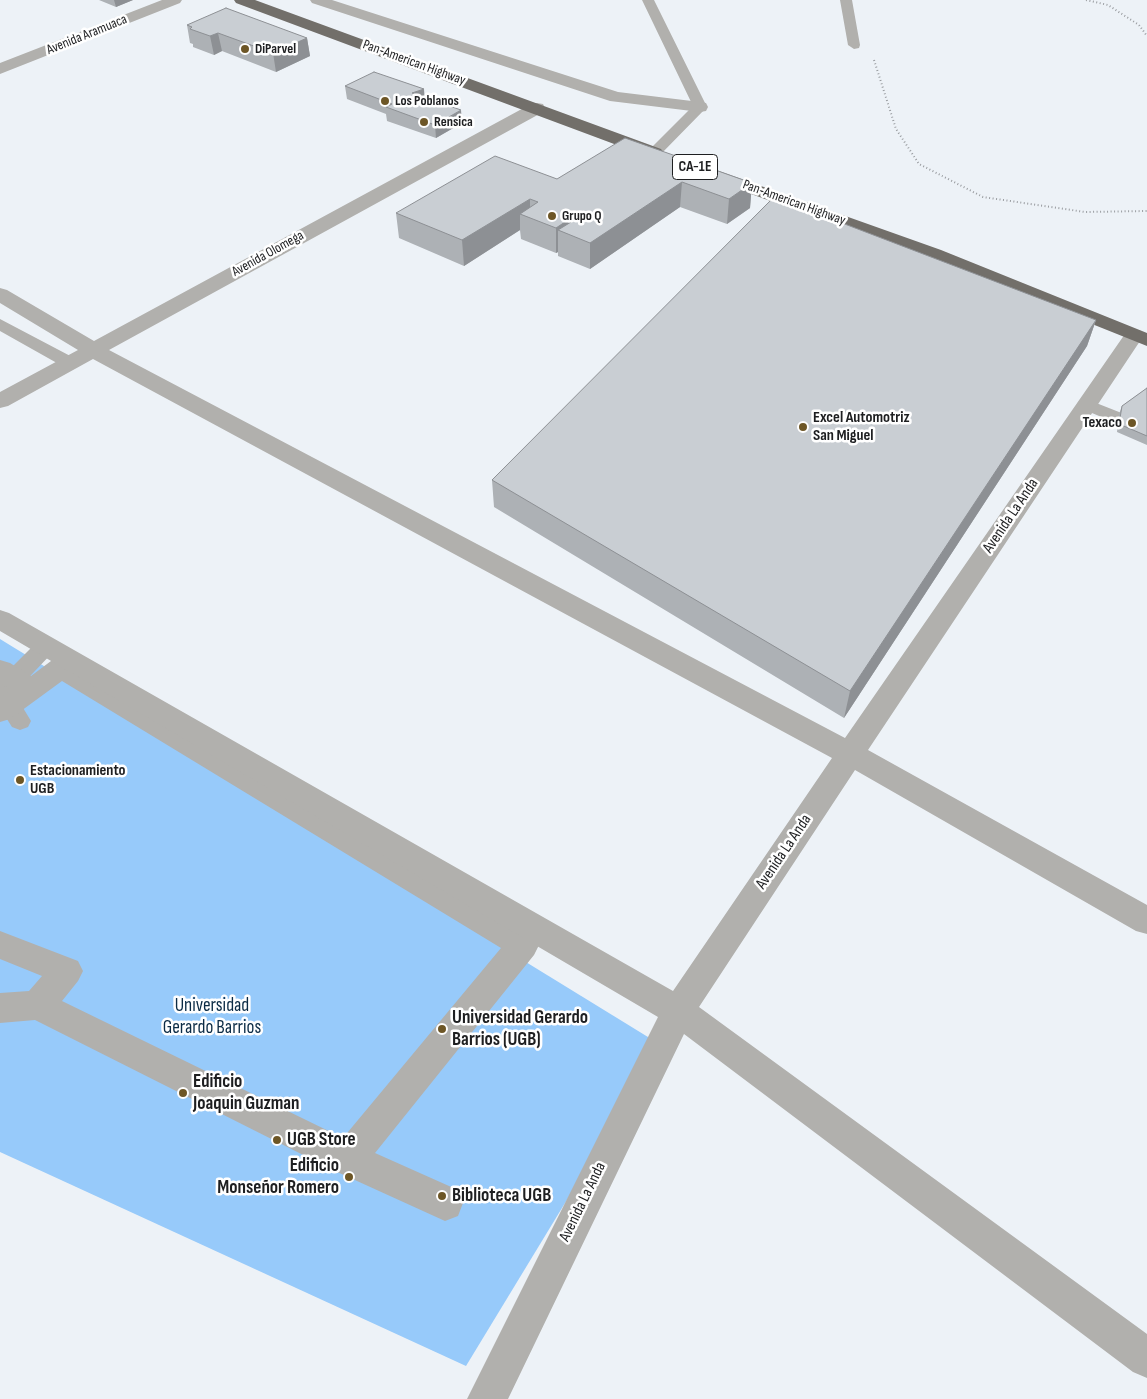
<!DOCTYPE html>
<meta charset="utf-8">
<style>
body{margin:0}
canvas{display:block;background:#edf2f7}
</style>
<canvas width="1147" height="1399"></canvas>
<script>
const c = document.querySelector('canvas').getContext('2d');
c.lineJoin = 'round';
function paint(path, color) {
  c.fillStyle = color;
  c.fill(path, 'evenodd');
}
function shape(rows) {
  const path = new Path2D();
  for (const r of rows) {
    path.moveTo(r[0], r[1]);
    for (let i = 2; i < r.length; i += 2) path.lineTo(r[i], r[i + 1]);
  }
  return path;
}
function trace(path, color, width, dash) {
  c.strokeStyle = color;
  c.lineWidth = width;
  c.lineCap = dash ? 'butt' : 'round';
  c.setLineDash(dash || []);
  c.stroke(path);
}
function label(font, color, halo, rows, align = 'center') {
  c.font = font + ' "Sofia Sans Condensed",sans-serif';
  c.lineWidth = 5;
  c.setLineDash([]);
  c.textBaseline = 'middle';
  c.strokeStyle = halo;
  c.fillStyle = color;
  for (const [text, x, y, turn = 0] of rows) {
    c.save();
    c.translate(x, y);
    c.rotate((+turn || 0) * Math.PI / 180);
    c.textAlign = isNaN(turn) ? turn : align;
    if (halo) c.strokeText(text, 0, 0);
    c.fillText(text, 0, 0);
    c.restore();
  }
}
const green = shape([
 [0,639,661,1045,466,1366,0,1152]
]);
const path = shape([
 [1086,0,1108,5,1139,25,1147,36],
 [874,60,896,129,919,164,983,197,1085,212,1147,211]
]);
const service = shape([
 [642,0,654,0,707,107,659,156,654,157,649,156,647,153,649,150,693,106,642,0],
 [840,0,852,0,860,45,859,48,854,49,848,45,840,0],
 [0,319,76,359,79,363,76,367,70,368,64,367,0,331,0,319],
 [1086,399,1147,423,1147,436,1080,408,1077,404,1080,400,1086,399],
 [46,638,54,641,57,646,54,651,14,693,31,721,28,727,20,730,12,727,0,708,0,679,38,641,46,638]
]);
const pedestrian = shape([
 [61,658,71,661,534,935,539,945,534,955,375,1153,458,1190,463,1203,458,1216,445,1221,335,1171,35,1020,0,1023,0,993,29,991,42,976,0,959,0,931,78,961,83,971,78,981,62,1001,343,1138,501,948,62,681,10,719,0,722,0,698,11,690,0,683,0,660,10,663,31,676,51,661,61,658]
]);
const minor = shape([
 [162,0,182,0,180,3,0,74,0,63,162,0],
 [310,0,332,0,618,92,700,102,706,103,708,107,706,111,700,112,610,101,312,3,310,0],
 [537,103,543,104,545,108,543,112,109,350,845,738,1127,331,1134,329,1141,331,1144,335,868,750,1147,905,1147,934,1136,931,855,770,699,1007,1147,1334,1147,1378,1133,1372,684,1034,508,1399,467,1399,658,1017,0,631,0,610,9,613,673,991,832,758,93,359,8,406,0,408,0,392,78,350,0,303,0,288,7,290,94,341,531,104,537,103]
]);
const trunk = shape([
 [234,0,255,0,661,149,664,153,661,157,655,158,649,157,236,3,234,0],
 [716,170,941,250,1147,333,1147,346,927,258,710,179,707,175,710,171,716,170]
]);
const wall = shape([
 [99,0,133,0,116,7],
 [187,25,307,38,310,56,276,72,222,51,214,55,193,47,193,44,190,43],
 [345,86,424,89,424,98,462,123,436,138,387,121,386,114,347,99],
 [557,179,752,183,750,208,727,224,680,207,590,269,558,256,558,252,556,253,521,239,520,230,464,266,399,238,396,213],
 [1096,320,1087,346,844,718,494,507,492,480],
 [1147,388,1147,445,1117,432,1119,414,1122,406]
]);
const shadedWall = shape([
 [114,0,133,0,116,7],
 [218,33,222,51,214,55,210,36],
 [307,38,310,56,276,72,273,53],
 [424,89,425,103,412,93],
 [461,110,462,123,436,138,435,125],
 [682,182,680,207,590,269,590,243],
 [752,183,750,208,727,224,729,199],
 [530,199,530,218,520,214,520,230,464,266,462,240],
 [568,220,568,234,558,230,558,252,556,253,556,228],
 [1096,320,1087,346,844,718,850,691]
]);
const building = shape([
 [226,8,307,38,273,53,218,33,210,36,190,29,192,27,187,25,226,8],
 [374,72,424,89,412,93,461,110,435,125,386,107,392,104,345,86,374,72],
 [625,138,752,183,729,199,682,182,590,243,558,230,571,222,568,220,556,228,520,214,538,202,530,199,462,240,396,213,495,156,557,179,625,138],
 [774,197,1096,320,850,691,492,480,774,197],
 [1147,388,1147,436,1119,424,1122,406,1147,388]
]);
const markers = [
 [245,49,5,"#6d5626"],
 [385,101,5,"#6d5626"],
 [424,122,5,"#6d5626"],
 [552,216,5,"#6d5626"],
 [1132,423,5,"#6d5626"],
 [803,427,5,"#6d5626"],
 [20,780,5,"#6d5626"],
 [442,1029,5,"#6d5626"],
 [183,1093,5,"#6d5626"],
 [277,1140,5,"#6d5626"],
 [349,1177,5,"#6d5626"],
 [442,1196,5,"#6d5626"]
];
const farStreetnames = [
 ["Avenida Aramuaca",87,35,-22],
 ["Pan-American Highway",414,63,20],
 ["Pan-American Highway",794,203,20],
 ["Avenida Olomega",268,254,-29]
];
const farPoinames = [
 ["DiParvel",255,49],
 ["Los Poblanos",395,101],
 ["Rensica",434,122],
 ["Grupo Q",562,216]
];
const shields = [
 [695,167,45]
];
const shieldNames = [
 ["CA-1E",695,167]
];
const poiNames = [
 ["Excel Automotriz",813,418],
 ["San Miguel",813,436],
 ["Texaco",1122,423,"right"],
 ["Estacionamiento",30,771],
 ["UGB",30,789]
];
const streetNames = [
 ["Avenida La Anda",1011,516,-56],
 ["Avenida La Anda",784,852,-56],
 ["Avenida La Anda",583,1202,-64]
];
const nearParknames = [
 ["Universidad",212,1006],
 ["Gerardo Barrios",212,1028]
];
const nearPoinames = [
 ["Universidad Gerardo",452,1018],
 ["Barrios (UGB)",452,1040],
 ["Edificio",193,1082],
 ["Joaquin Guzman",193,1104],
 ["UGB Store",287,1140],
 ["Edificio",339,1166,"right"],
 ["Monseñor Romero",339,1188,"right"],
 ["Biblioteca UGB",452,1196]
];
paint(green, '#97cafa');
trace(path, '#9a9da1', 2, [1, 2.5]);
paint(service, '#b1b0ad');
paint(pedestrian, '#b1b0ad');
paint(minor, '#b1b0ad');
paint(trunk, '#726f6a');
paint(wall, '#adb1b5');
paint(shadedWall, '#8d9094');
paint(building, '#c9ced3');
trace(building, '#8d9094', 1);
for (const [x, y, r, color] of markers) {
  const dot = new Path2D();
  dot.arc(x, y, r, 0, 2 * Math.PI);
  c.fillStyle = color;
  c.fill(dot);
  trace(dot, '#fff', 2);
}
label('14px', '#1e1f21', '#fff', farStreetnames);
label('bold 14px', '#1e1f21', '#fff', farPoinames, 'left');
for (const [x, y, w] of shields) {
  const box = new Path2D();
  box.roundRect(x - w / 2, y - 12.5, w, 25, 4);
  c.fillStyle = '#fff';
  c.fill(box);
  trace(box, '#1e1f21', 1);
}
label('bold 15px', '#1e1f21', null, shieldNames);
label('bold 16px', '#1e1f21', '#fff', poiNames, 'left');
label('16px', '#1e1f21', '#fff', streetNames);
label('19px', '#0b2b45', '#fff', nearParknames);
label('bold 19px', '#1e1f21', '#fff', nearPoinames, 'left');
</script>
